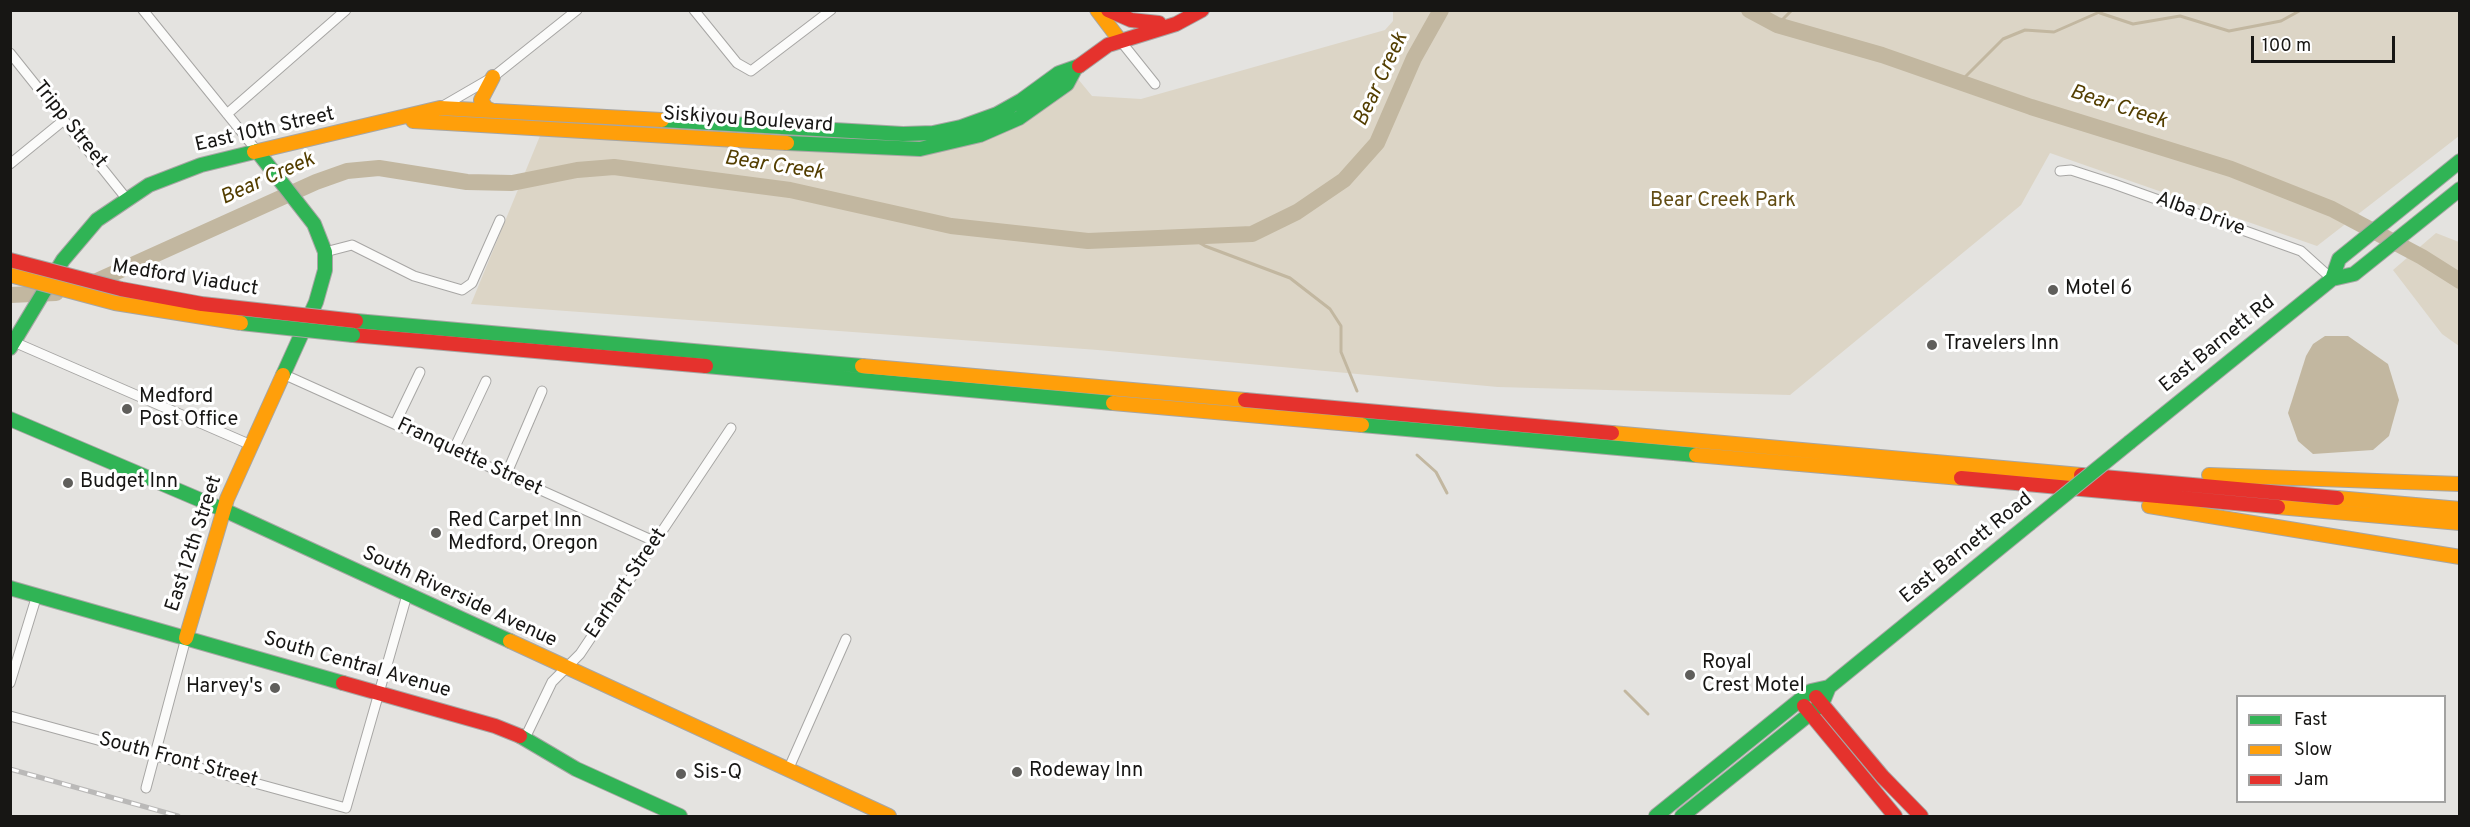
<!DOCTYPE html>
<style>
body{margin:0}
#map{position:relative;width:2470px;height:827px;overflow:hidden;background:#e4e3e0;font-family:Overpass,sans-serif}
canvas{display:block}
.frame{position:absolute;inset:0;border:12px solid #171614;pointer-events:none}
.legend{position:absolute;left:2236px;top:695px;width:210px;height:108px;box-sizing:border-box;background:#fff;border:2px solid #a2a2a1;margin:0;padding:8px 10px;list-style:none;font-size:18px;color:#171614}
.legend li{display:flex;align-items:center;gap:12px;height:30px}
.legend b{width:30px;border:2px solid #a2a2a1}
.scale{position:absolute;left:2251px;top:36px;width:144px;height:27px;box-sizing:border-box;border:3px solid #171614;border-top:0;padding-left:8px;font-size:18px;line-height:21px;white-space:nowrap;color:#171614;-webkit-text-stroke:4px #fff;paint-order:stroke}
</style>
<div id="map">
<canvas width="2470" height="827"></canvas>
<div class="frame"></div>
<ul class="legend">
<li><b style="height:8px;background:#30b455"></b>Fast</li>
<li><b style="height:8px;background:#ff9f0a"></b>Slow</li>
<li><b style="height:8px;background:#e5322d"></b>Jam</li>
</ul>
<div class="scale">100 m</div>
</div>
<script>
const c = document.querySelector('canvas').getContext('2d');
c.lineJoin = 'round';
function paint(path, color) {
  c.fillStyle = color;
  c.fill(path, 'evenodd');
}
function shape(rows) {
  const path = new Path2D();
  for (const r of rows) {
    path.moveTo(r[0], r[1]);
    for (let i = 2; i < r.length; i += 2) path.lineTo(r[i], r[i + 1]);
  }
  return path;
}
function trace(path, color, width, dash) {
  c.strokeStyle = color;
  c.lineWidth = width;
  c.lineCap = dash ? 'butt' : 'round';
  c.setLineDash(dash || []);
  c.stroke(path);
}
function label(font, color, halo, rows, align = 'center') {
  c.font = font + ' Overpass,sans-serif';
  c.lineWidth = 6;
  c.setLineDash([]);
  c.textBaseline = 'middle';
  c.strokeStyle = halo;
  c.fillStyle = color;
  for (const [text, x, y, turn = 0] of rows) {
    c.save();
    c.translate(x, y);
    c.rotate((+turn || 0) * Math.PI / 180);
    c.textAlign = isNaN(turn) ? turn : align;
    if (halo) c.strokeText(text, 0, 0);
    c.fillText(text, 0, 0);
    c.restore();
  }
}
const green = shape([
 [1393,11,2459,11,2459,136,2317,246,2050,153,2021,205,1790,395,1498,387,1098,350,471,304,542,131,919,153,1051,101,1078,79,1092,96,1141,99,1385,30,1393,21],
 [2436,233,2459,242,2459,346,2442,334,2393,270]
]);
const water = shape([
 [2325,336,2348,336,2388,364,2399,400,2389,436,2373,450,2313,454,2298,441,2288,413,2306,356,2313,344]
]);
const stream = shape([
 [2100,13,2133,24,2180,16,2229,31,2281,21,2301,10],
 [1777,25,1792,10],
 [1960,82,2003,39,2025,30,2054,32,2104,10],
 [1188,236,1205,246,1290,278,1330,309,1341,326,1341,352,1357,391],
 [1417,455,1436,472,1447,493],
 [1625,691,1648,714]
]);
const river = shape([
 [1749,10,1777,25,1882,55,2031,107,2231,169,2332,209,2422,257,2460,281],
 [90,284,316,182,347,171,379,168,467,182,512,183,577,170,614,167,790,190,951,226,1088,241,1252,234,1297,212,1344,180,1377,143,1414,58,1441,10],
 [10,295,56,293]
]);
const street = shape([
 [143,10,257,151],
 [694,10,737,63,751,71,831,10],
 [1119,39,1155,84],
 [10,53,126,198],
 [443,106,493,77,577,10],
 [227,114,346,10],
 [10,164,64,120],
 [2060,171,2071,170,2114,184,2301,251,2332,279],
 [325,252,352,245,414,276,462,290,472,283,500,220],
 [14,342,251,445],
 [283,374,656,542],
 [395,424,420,372],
 [453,451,486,381],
 [506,475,542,391],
 [10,683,37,595],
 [10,716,346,808,407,595],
 [525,738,552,682,580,654,731,428],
 [788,770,846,639],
 [146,788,186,638]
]);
const fast = shape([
 [662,120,903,134,933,133,961,127,997,114,1022,100,1059,73,1079,66],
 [787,143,920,149,980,135,1019,118,1067,84,1075,69],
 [257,151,314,224,325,252,325,270,316,302,283,375],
 [2332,279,2339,259,2460,161],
 [356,321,862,366],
 [10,348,63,260,97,220,149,185,201,165,254,152],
 [706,366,1113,403],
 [10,419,224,510,510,641],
 [1362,425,1696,455],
 [2130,442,2332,279,2354,274,2460,189],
 [10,588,343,683],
 [520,736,576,769,680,816],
 [1656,816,1811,691,1829,687],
 [1682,816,1822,704,1829,687,2029,524]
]);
const slow = shape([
 [1097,10,1119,39],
 [493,77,481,100,486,108,493,111],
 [413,121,787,143],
 [254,152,440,108,662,120],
 [862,366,1245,400],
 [1113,403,1362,425],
 [1612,433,2081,475],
 [1696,455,1961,478],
 [2209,475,2460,484],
 [2337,498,2460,509],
 [2149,506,2460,557],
 [2278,507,2460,523],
 [186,638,227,499,283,375],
 [510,641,889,816]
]);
const jam = shape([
 [1108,10,1131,20,1159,23],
 [1079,66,1108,45,1176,24,1202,10],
 [353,335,706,366],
 [1245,400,1612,433],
 [2081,475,2337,498],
 [1961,478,2278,507],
 [343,683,495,726,520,736],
 [1816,697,1882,776,1921,816],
 [1804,706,1895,816]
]);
const rail = shape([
 [10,769,178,816]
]);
const fastBridge = shape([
 [241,323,353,335],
 [2029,524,2130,442]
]);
const slowBridge = shape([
 [10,275,115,303,241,323]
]);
const jamBridge = shape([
 [10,260,121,289,202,304,356,321]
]);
const markers = [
 [2053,290,6,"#5f5e5b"],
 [1932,345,6,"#5f5e5b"],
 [127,409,6,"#5f5e5b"],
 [68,483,6,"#5f5e5b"],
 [436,533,6,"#5f5e5b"],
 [1690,675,6,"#5f5e5b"],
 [275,688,6,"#5f5e5b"],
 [1017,772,6,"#5f5e5b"],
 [681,774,6,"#5f5e5b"]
];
const streetNames = [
 ["Siskiyou Boulevard",748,121,4],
 ["Tripp Street",69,125,51],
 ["East 10th Street",265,131,-13],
 ["Alba Drive",2200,215,20],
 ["Medford Viaduct",185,279,9],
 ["East Barnett Rd",2218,345,-39],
 ["Franquette Street",469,458,25],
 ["East 12th Street",195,544,-72],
 ["East Barnett Road",1967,549,-39],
 ["Earhart Street",627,584,-56],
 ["South Riverside Avenue",459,598,25],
 ["South Central Avenue",357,666,16],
 ["South Front Street",178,761,15]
];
const parkNames = [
 ["Bear Creek Park",1723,202]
];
const poiNames = [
 ["Motel 6",2065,290],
 ["Travelers Inn",1944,345],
 ["Medford",139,398],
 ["Post Office",139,421],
 ["Budget Inn",80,483],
 ["Red Carpet Inn",448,522],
 ["Medford, Oregon",448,545],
 ["Royal",1702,664],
 ["Crest Motel",1702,687],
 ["Harvey's",263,688,"right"],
 ["Rodeway Inn",1029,772],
 ["Sis-Q",693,774]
];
const waterNames = [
 ["Bear Creek",1382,80,-65],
 ["Bear Creek",2118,108,18],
 ["Bear Creek",774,167,9],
 ["Bear Creek",268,180,-24]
];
paint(green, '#dcd5c6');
paint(water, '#c2b7a0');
trace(stream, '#c2b7a0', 3);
trace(river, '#c2b7a0', 16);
trace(street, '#a7a6a4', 11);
trace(fast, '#a7a6a4', 16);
trace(slow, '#a7a6a4', 16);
trace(jam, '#a7a6a4', 16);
trace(street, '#fbfbfa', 9);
trace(fast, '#30b455', 14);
trace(slow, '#ff9f0a', 14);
trace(jam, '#e5322d', 14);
trace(rail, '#bab9b8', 5);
trace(rail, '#fff', 3, [9]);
trace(fastBridge, '#a7a6a4', 16, []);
trace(slowBridge, '#a7a6a4', 16, []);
trace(jamBridge, '#a7a6a4', 16, []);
trace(fastBridge, '#30b455', 14);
trace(slowBridge, '#ff9f0a', 14);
trace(jamBridge, '#e5322d', 14);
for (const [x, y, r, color] of markers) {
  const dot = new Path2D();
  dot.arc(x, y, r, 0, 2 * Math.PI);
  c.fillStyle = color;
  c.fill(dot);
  trace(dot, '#fff', 2);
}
label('20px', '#171614', '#fff', streetNames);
label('20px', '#624d14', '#fff', parkNames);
label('20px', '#171614', '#fff', poiNames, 'left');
label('italic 21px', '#533e00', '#fff', waterNames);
</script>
